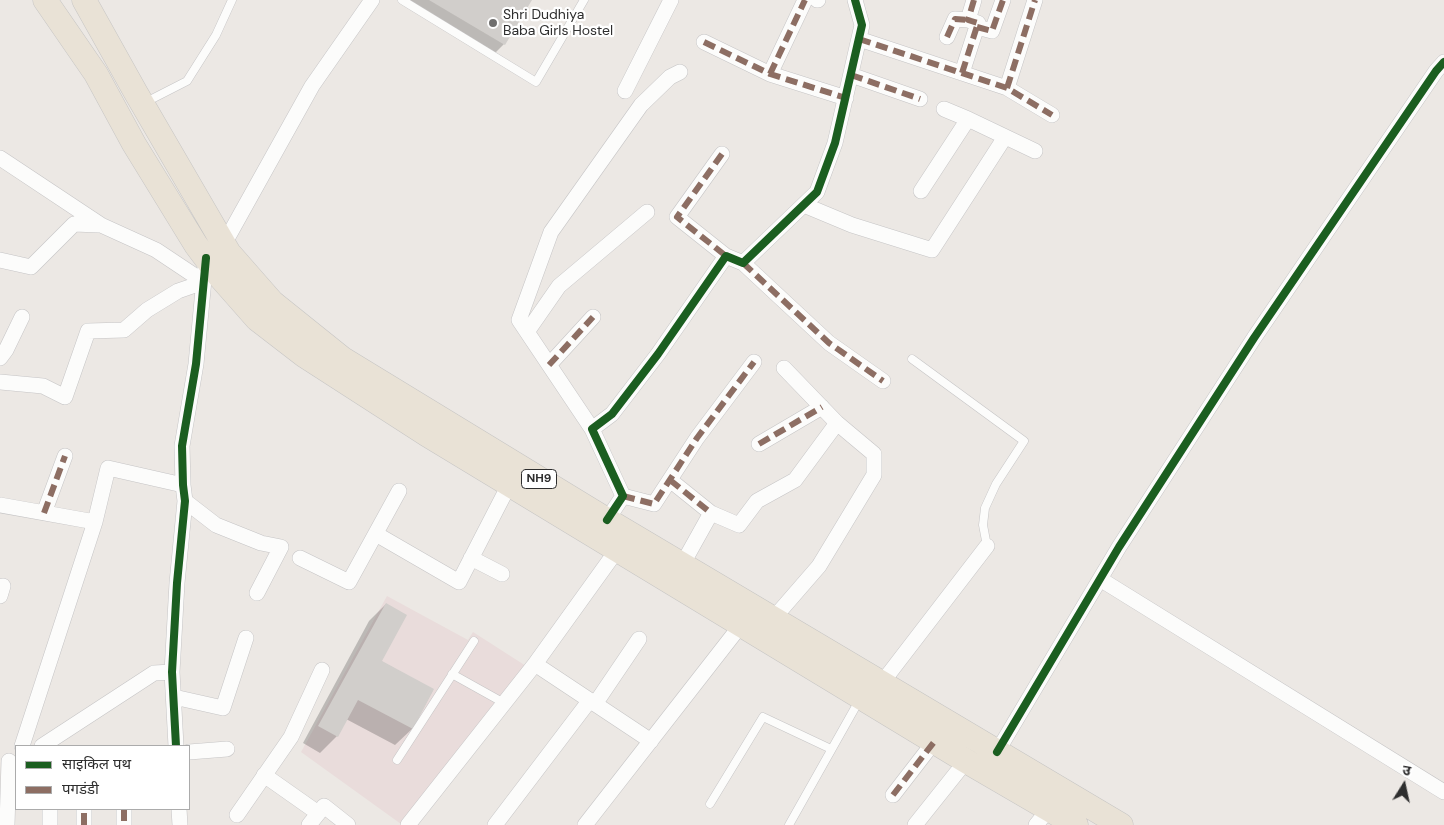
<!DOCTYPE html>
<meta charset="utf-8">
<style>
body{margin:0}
#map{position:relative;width:1444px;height:825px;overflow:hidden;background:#ece8e4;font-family:"DM Sans","Noto Sans Devanagari",sans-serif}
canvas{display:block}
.legend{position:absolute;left:15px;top:745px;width:175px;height:65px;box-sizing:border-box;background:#fff;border:1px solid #ababab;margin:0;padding:6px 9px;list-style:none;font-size:15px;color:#2e2e2e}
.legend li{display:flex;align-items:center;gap:10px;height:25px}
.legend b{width:25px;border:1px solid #ababab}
.north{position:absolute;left:1379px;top:760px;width:50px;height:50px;-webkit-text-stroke:4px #fff;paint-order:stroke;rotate:10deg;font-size:14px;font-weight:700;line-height:20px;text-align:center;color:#2e2e2e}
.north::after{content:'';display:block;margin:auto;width:18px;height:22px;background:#2e2e2e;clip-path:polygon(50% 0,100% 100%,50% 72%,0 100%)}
</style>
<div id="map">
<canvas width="1444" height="825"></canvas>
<ul class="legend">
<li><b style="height:6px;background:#1b5e20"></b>साइकिल पथ</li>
<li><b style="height:6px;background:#8d6e63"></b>पगडंडी</li>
</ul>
<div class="north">उ</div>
</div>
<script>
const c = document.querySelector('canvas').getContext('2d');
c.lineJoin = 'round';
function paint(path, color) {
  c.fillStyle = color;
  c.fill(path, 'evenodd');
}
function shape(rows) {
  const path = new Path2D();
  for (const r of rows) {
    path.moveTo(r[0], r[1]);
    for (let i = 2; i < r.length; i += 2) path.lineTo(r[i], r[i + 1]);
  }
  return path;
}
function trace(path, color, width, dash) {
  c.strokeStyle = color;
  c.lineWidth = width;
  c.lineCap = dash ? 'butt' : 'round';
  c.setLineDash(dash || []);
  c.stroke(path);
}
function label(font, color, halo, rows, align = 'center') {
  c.font = font + ' "DM Sans",sans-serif';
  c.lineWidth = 4.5;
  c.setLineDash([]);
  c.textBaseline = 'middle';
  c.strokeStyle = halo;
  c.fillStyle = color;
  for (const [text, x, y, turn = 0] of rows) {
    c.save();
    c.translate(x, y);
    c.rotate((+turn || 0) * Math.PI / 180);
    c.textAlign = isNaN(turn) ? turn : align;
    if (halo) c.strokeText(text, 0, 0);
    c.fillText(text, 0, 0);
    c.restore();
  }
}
const medical = shape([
 [387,596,468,640,473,632,526,666,401,824,301,752]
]);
const shadow = shape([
 [399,0,530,0,504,44,493,55],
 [386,604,381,661,433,690,412,729,395,745,346,719,337,736,320,753,303,743,369,621]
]);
const building = shape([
 [429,0,532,0,505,45],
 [386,603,407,615,382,661,434,689,413,729,358,700,338,737,318,726]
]);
const service = shape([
 [402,0,536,82,584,0],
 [144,103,187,81,216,35,232,0],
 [912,359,1024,441,996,484,985,508,983,525,987,546],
 [452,674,504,703],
 [397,760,474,641],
 [710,804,763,717,831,749],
 [789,825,860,699]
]);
const minor = shape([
 [817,0,818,0],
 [977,27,992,31,1003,0],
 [947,37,955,19,968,20],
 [859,39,1007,88,1052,115],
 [704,42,770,74,846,98],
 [962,73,978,23,968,20,974,0],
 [770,74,805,0],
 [851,75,920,99],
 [1007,88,1035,0],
 [625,91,671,0],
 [944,109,968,119,1035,151],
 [722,154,677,217,726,256],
 [0,158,101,225,156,250,204,282],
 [921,191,968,119],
 [804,205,852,225,932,250,1005,137],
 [224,244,312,86,372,0],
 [0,260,31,267,74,224,99,225],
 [743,263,829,343,883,381],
 [527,332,559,286,647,212],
 [0,358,6,350,22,317],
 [549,365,593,317],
 [0,382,43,386,65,397,88,331,124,330,147,310,178,291,204,282],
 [592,429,519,320,551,232,641,105,670,77,680,72],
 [759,444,822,407],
 [670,480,711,513],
 [623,496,654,504,697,438,754,362],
 [185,501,216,525,261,543,281,547,257,593],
 [0,505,95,522],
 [44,513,65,456],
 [607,520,623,496,592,429,612,414,658,354,726,256,743,263,817,192,835,143,862,25,855,0],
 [376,534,459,582,509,485],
 [300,558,349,582,399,491],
 [471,558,502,574],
 [682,565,711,513,739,525,757,501,795,480,837,423],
 [1100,579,1444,792],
 [0,596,3,586],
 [773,619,819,566,874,475,874,454,837,423,784,368],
 [535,664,651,741],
 [881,684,987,546],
 [174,697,223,708,246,638],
 [595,704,639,639],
 [22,746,95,522,108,468,183,485],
 [42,746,154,673,172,672],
 [176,746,172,672,177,583,185,501,183,485,182,446,196,364,206,258],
 [189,752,227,749],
 [997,752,1119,547,1254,338,1436,71,1444,62],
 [264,775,318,813],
 [893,795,934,742],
 [50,809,50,825],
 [124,809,124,825],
 [179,809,180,825],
 [237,815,291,737,322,670],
 [7,825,9,761],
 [84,825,84,809],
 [309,825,324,806,348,825],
 [408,825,535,664,617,550],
 [495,825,590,700],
 [585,825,741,625],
 [915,825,966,761],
 [1036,825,1049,809]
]);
const trunk = shape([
 [45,0,96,74,134,144,196,245,220,277,257,319,305,356,426,434,966,761,1076,825],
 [84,0,136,93,229,253,272,302,343,359,607,520,1121,825]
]);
const quiet = shape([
 [977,27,992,31,1003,0],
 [947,37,955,19,968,20],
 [859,39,1007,88,1052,115],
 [704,42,770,74,846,98],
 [962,73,978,23,968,20,974,0],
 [770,74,805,0],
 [851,75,920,99],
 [1007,88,1035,0],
 [722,154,677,217,726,256],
 [743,263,829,343,883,381],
 [549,365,593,317],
 [759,444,822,407],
 [670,480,711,513],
 [623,496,654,504,697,438,754,362],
 [44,513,65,456],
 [893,795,934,742],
 [124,809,124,825],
 [84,825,84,809]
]);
const cycleway = shape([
 [607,520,623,496,592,429,612,414,658,354,726,256,743,263,817,192,835,143,862,25,855,0],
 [176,746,172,672,177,583,185,501,183,485,182,446,196,364,206,258],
 [997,752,1119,547,1254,338,1436,71,1444,62]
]);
const markers = [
 [493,23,5,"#706f6e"]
];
const shields = [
 [539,479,35]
];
const shieldNames = [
 ["NH9",539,479]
];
const poiNames = [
 ["Shri Dudhiya",503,15],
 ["Baba Girls Hostel",503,31]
];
paint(medical, '#e9dcdb');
paint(shadow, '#0003');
paint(building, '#d1cecb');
trace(service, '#c5c4c5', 9);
trace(minor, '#c5c4c5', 16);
trace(trunk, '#c6c5c4', 25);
trace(service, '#fcfcfb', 8);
trace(minor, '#fcfcfb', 15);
trace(trunk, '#e9e2d6', 24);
trace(quiet, '#8d6e63', 6, [12, 6]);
trace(cycleway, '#1b5e20', 8);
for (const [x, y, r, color] of markers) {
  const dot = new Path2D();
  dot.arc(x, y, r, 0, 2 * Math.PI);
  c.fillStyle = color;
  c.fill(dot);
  trace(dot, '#fff', 2);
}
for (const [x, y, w] of shields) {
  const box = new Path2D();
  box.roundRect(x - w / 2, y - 9.5, w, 19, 4);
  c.fillStyle = '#fff';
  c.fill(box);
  trace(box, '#2e2e2e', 1);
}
label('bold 12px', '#2e2e2e', null, shieldNames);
label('14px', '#2e2e2e', '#fff', poiNames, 'left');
</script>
